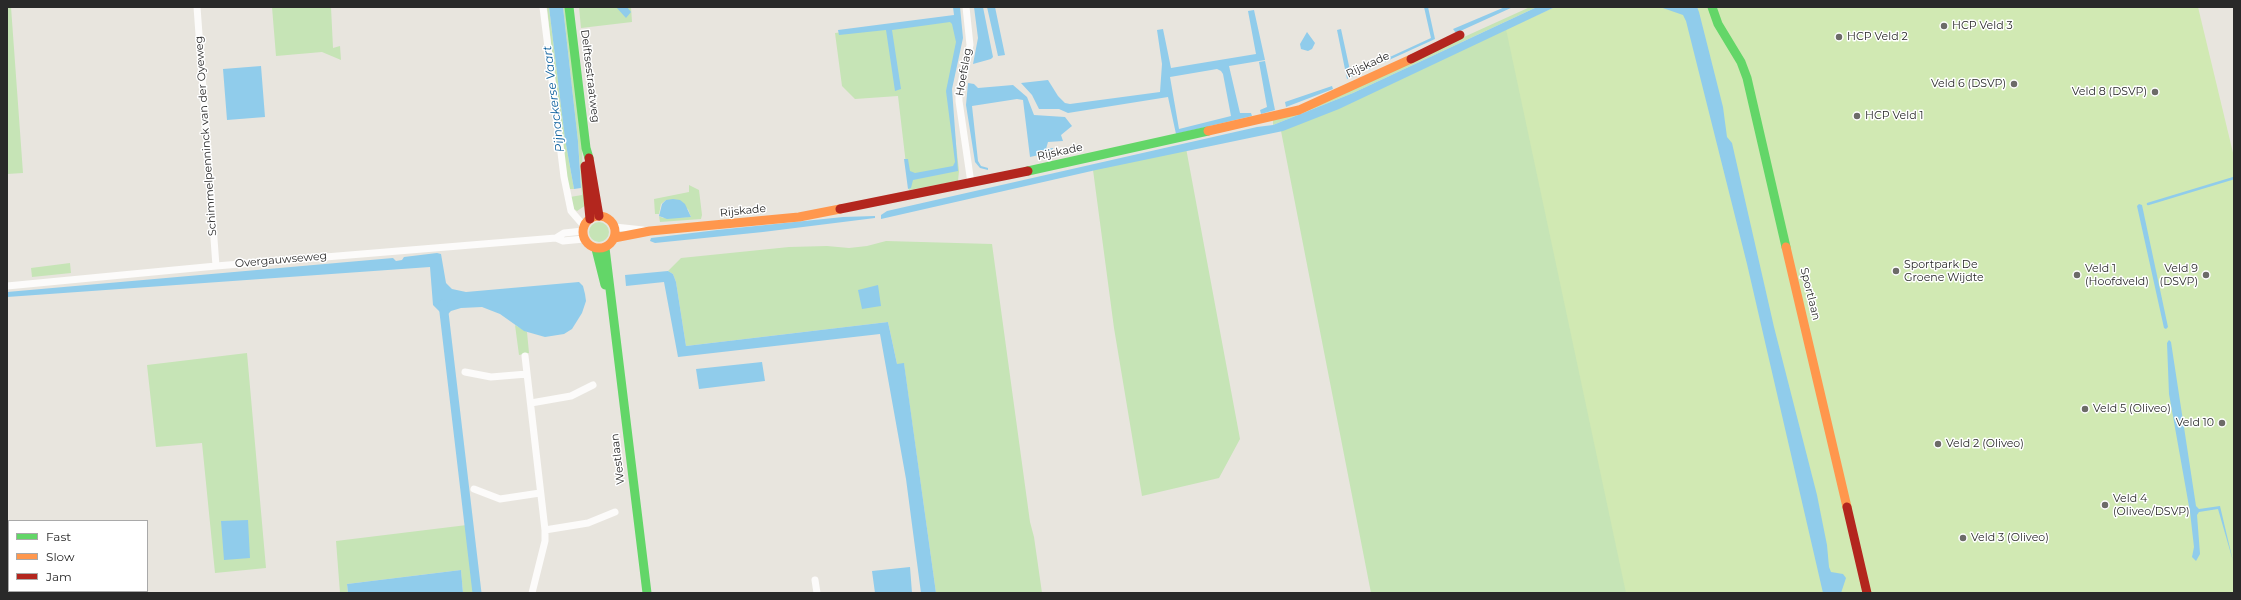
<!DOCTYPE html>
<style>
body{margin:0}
#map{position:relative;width:2241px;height:600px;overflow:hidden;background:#e8e5de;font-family:Montserrat,sans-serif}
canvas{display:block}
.frame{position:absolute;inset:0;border:8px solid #292929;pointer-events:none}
.legend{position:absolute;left:8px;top:520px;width:140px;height:72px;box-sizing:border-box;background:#fff;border:1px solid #a9a9a9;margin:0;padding:5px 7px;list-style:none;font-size:12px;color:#292929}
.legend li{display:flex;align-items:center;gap:8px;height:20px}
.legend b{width:20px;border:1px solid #a9a9a9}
</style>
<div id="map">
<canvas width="2241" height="600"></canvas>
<div class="frame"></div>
<ul class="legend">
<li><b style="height:5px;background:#63d668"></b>Fast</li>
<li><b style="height:5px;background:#ff974d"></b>Slow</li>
<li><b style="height:5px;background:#b3261e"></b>Jam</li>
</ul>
</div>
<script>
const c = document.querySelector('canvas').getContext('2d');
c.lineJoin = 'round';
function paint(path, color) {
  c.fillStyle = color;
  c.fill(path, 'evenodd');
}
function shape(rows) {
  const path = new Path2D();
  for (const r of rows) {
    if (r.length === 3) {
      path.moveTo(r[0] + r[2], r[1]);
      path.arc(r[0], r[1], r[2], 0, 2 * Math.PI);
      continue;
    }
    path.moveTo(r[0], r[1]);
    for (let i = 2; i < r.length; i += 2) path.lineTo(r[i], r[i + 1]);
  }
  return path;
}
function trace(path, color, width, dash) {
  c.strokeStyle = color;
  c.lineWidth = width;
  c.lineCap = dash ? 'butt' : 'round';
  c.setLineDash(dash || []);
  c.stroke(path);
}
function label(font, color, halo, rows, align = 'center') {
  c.font = font + ' Montserrat,sans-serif';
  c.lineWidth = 3;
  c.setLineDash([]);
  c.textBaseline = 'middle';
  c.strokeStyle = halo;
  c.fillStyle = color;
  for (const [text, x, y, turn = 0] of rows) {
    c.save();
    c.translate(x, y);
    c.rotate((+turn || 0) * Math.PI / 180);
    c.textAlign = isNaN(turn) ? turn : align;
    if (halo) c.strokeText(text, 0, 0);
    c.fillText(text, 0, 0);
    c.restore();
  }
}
const green = shape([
 [7,7,11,7,23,173,7,174],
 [272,7,331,7,333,48,340,46,341,60,322,52,276,56],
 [547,7,549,7,565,139,574,189,569,189,563,151],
 [563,7,565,7,582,145,583,184,586,205,577,211,574,209,570,197,582,195,578,141],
 [579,7,631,7,632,22,581,28],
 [1530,7,1537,7,1353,93,1273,125,1273,119,1323,101],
 [1556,7,1641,593,1371,593,1281,131],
 [956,18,961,42,950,90,959,171,958,181,909,190,898,96,855,99,842,86,835,33],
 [1186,148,1240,439,1219,478,1142,496,1114,328,1093,170],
 [689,185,699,190,702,215,701,219,660,222,659,216,663,218,691,217,688,209,666,200,661,204,659,214,655,214,654,199,689,192],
 [599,232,10],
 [886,241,992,244,1030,522,1034,537,1042,593,936,593,904,364,897,364,888,322,686,346,676,282,673,274,668,271,681,258,789,247,827,246,849,248,867,246],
 [70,263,71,273,32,277,31,268],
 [515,325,527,332,529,353,519,355],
 [247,353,266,568,215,573,202,443,156,447,147,365],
 [467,525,475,593,463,593,461,570,347,584,348,593,340,593,336,541]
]);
const pitch = shape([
 [1555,7,2198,7,2234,157,2234,593,1626,593,1506,29]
]);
const water = shape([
 [549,7,563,7,578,141,581,188,574,189,565,139],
 [616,7,627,7,631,12,626,18],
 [953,7,960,7,963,38,952,89,958,171,913,180,911,188,908,189,904,159,908,159,910,171,915,173,953,166,955,162,946,91,956,42,952,24,950,22,892,30,901,89,895,91,886,30,839,35,838,30,954,15],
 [974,7,983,7,993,57,991,59,973,64,978,38],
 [987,7,995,7,1005,55,998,56],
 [1424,7,1428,7,1435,39,1367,70,1366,68,1431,38],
 [1505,7,1513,7,1456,33,1453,29],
 [1537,7,1555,7,1339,109,1283,131,1096,170,881,219,881,215,887,211,1257,127,1273,125,1353,93],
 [1660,7,1697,7,1699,12,1723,107,1727,137,1732,143,1774,327,1817,495,1827,545,1829,567,1831,572,1843,574,1846,578,1841,593,1823,593,1747,264,1686,21,1683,15],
 [1254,10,1265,60,1229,66,1240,113,1251,113,1252,116,1176,134,1168,97,1068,113,1059,109,1039,109,1032,95,1021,83,1048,80,1058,96,1065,103,1070,104,1160,92,1162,64,1157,30,1163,29,1171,68,1256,54,1248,11],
 [1217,69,1221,71,1223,74,1231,116,1179,129,1170,77],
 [1341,29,1351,75,1355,75,1347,79,1337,30],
 [1307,32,1315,43,1312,49,1308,51,1301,49,1300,44],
 [1265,61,1275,110,1261,114,1260,110,1267,107,1259,62],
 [261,66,265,117,227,120,223,69],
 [968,83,974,84,978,88,1013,85,1027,97,1034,115,1065,117,1072,126,1061,135,1063,141,1048,142,1046,149,1053,148,1052,152,1030,157,1023,100,1017,99,972,106,978,161,981,166,988,168,988,170,980,168,975,162,966,105],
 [1332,86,1333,89,1286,107,1285,102],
 [673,199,680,200,685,204,691,217,667,219,659,216,662,204,666,200],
 [2139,204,2142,205,2168,327,2166,329,2164,328,2137,206],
 [875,216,875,218,763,232,655,243,650,241,651,238,717,230,843,217],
 [437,253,441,254,446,283,452,289,466,292,579,282,583,286,585,294,586,301,582,313,572,329,564,334,545,337,524,331,500,314,482,307,461,308,451,311,445,317,433,305,430,267,7,297,7,292,393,258,396,261,402,260,404,257],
 [668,271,673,274,676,282,686,346,888,322,897,364,904,363,936,593,921,593,906,479,880,334,678,357,664,282,626,286,625,275],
 [878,285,881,306,862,309,858,290],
 [2169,340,2171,342,2196,506,2199,509,2220,506,2233,561,2218,509,2199,512,2197,515,2200,554,2196,561,2192,557,2194,547,2190,512,2169,394,2167,343],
 [762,362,765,381,699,389,696,369],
 [248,520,250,558,224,560,221,521],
 [910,567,912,593,875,593,872,571],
 [461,570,463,593,348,593,347,584]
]);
const stream = shape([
 [2148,204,2234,178]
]);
const canal = shape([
 [443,304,477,593]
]);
const street = shape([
 [197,7,216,266],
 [543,7,564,177,571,211,584,226],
 [966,7,970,45,959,92,959,101,971,183],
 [615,227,643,230],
 [556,238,564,233,583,231],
 [7,286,216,266,556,238,563,241,584,239],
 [525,356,545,530,545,541,532,593],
 [465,372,491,377,527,374],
 [531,403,571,396,593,385],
 [474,489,500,499,540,493],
 [545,530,588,523,615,512],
 [815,580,817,593]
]);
const fast = shape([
 [569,7,586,148,589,158],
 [1712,7,1718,24,1741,62,1747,78,1786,247],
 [1028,171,1208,131],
 [605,248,647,593],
 [596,249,605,285]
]);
const slow = shape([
 [1208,131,1299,110,1411,59],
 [599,232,16],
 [614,238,650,231,799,217,840,209],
 [1786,247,1847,507]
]);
const jam = shape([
 [1411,59,1460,35],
 [589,158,599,216],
 [585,166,590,219],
 [840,209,1028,171],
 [1847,507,1867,593]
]);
const markers = [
 [1944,26,4,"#6c6b68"],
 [1839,37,4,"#6c6b68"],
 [2014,84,4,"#6c6b68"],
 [2155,92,4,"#6c6b68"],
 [1857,116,4,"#6c6b68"],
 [1896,271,4,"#6c6b68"],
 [2077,275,4,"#6c6b68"],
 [2206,275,4,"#6c6b68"],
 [2085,409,4,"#6c6b68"],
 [2222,423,4,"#6c6b68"],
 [1938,444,4,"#6c6b68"],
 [2105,505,4,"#6c6b68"],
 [1963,538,4,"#6c6b68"]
];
const poiNames = [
 ["HCP Veld 3",1952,26],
 ["HCP Veld 2",1847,37],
 ["Veld 6 (DSVP)",2006,84,"right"],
 ["Veld 8 (DSVP)",2147,92,"right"],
 ["HCP Veld 1",1865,116],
 ["Sportpark De",1904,265],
 ["Groene Wijdte",1904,278],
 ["Veld 1",2085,269],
 ["(Hoofdveld)",2085,282],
 ["Veld 9",2198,269,"right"],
 ["(DSVP)",2198,282,"right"],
 ["Veld 5 (Oliveo)",2093,409],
 ["Veld 10",2214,423,"right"],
 ["Veld 2 (Oliveo)",1946,444],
 ["Veld 4",2113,499],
 ["(Oliveo/DSVP)",2113,512],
 ["Veld 3 (Oliveo)",1971,538]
];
const streetNames = [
 ["Rijskade",1368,65,-25],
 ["Hoefslag",964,72,-80],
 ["Delftsestraatweg",590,76,83],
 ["Schimmelpenninck van der Oyeweg",206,136,-94],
 ["Rijskade",1060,152,-12],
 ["Rijskade",743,211,-6],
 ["Overgauwseweg",281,260,-5],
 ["Sportlaan",1810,294,76],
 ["Westlaan",618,459,-97]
];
const waterNames = [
 ["Pijnackerse Vaart",554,99,-97]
];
paint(green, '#c6e4b6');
paint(pitch, '#d1e9b3');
paint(water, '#90cceb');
trace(stream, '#90cceb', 2.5);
trace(canal, '#90cceb', 9);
trace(street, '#fcfbfa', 7);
trace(fast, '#63d668', 9);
trace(slow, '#ff974d', 9);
trace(jam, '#b3261e', 9);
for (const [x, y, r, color] of markers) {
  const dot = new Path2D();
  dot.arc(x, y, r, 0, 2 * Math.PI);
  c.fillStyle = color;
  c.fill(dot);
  trace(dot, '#fff', 1.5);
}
label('11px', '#292929', '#fff', poiNames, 'left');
label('11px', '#292929', '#fff', streetNames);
label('italic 12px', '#0a5e9c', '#fff', waterNames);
</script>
